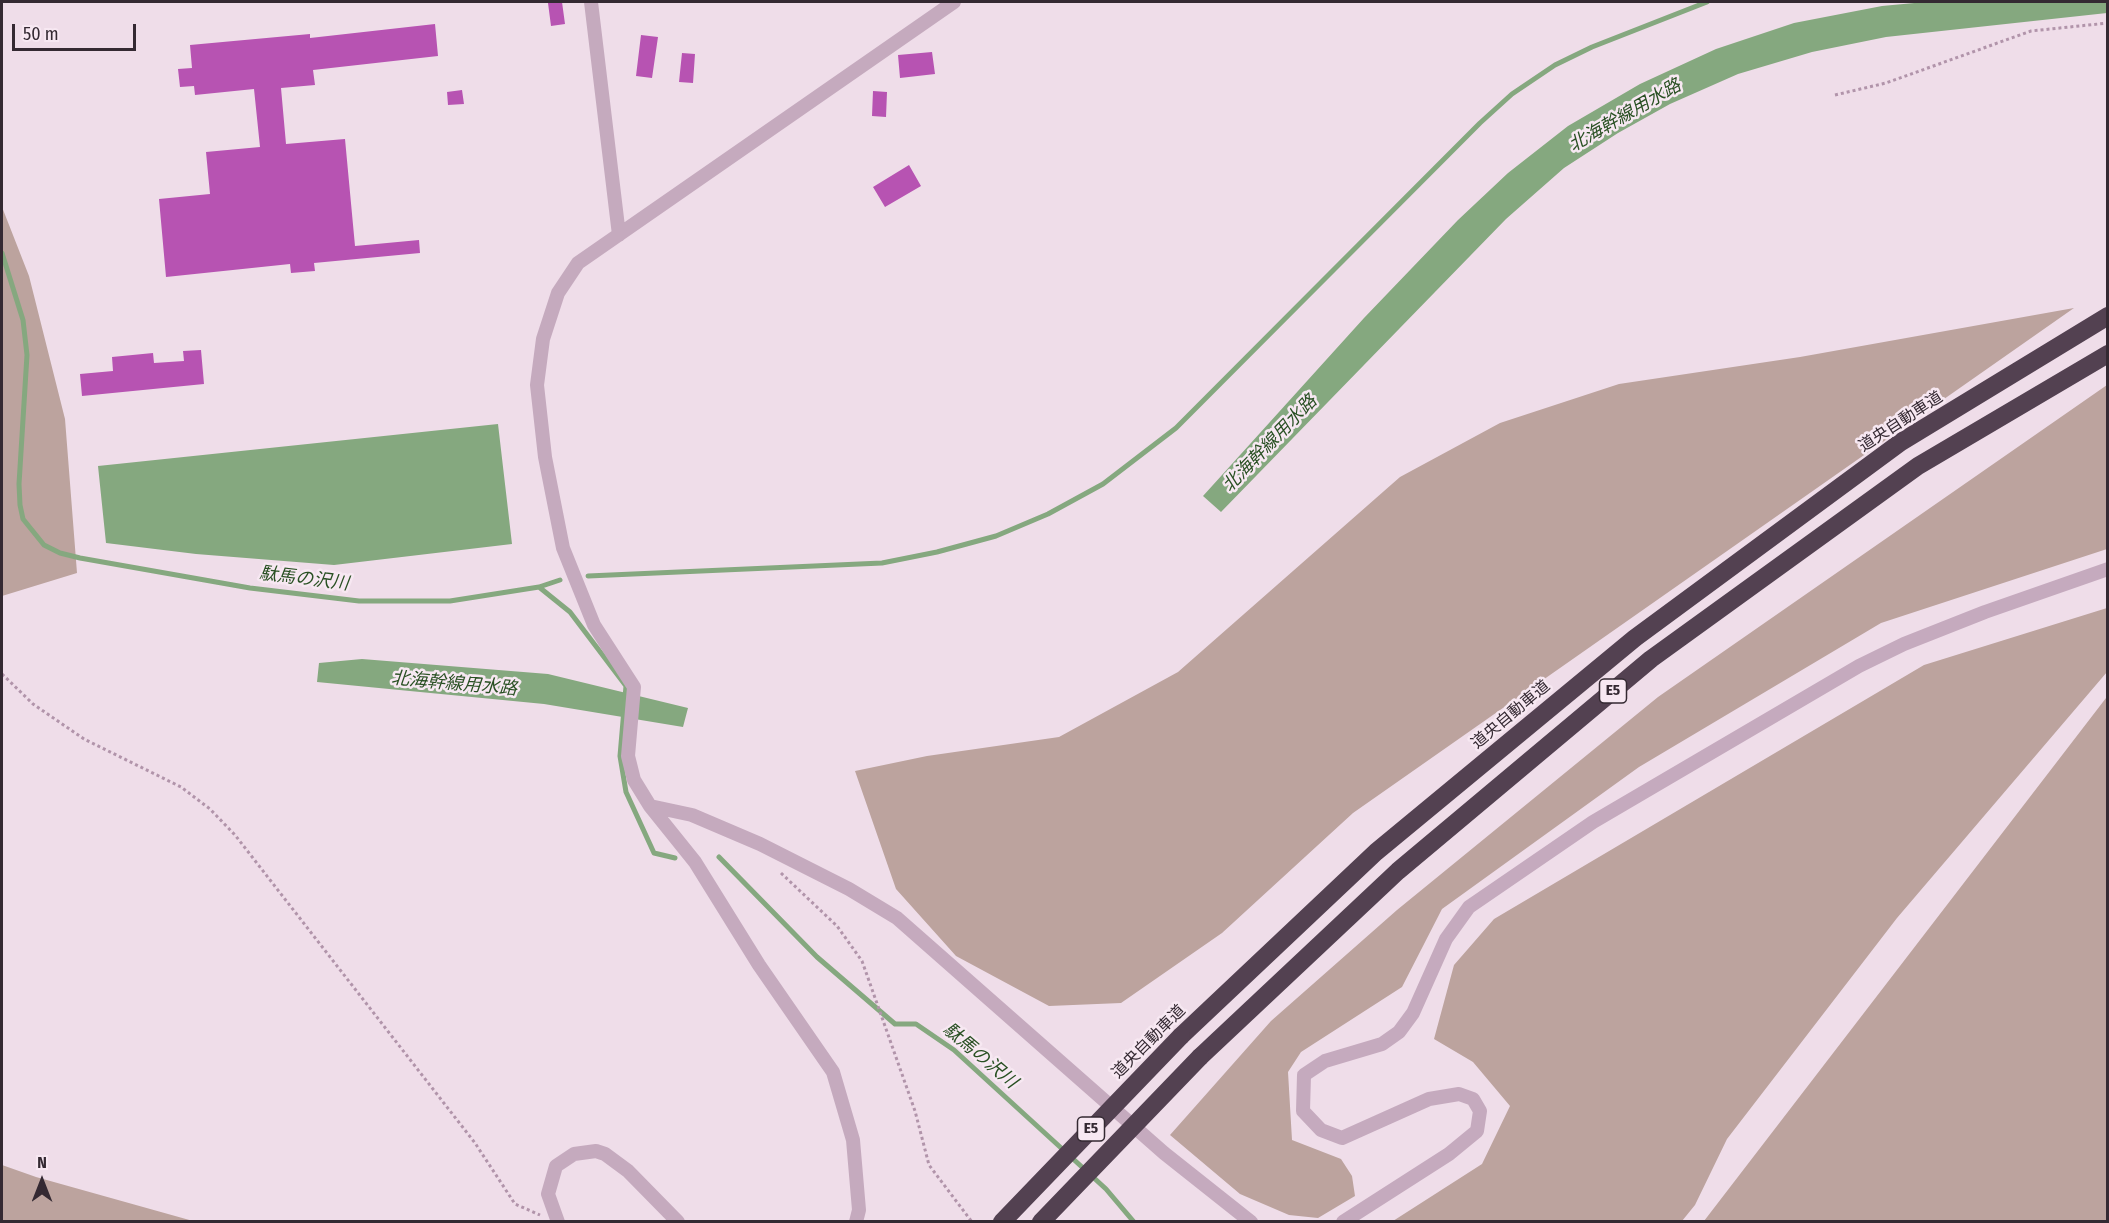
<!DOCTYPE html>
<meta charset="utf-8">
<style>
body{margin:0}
#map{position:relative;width:2109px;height:1223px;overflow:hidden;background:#efdde9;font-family:"Fira Sans Condensed",sans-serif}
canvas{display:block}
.frame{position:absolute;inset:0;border:3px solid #342932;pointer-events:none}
.north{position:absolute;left:12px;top:1151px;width:60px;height:60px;-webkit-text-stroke:4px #f7e8f2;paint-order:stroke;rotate:0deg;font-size:16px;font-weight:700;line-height:24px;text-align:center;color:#342932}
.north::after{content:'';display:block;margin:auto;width:21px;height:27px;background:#342932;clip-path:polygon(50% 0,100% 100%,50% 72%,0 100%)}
.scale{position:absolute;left:12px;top:24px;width:124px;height:27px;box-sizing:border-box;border:3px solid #342932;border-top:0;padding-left:8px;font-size:18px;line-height:21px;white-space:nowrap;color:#342932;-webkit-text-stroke:4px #f7e8f2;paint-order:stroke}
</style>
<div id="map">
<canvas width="2109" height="1223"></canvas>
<div class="frame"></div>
<div class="north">N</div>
<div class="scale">50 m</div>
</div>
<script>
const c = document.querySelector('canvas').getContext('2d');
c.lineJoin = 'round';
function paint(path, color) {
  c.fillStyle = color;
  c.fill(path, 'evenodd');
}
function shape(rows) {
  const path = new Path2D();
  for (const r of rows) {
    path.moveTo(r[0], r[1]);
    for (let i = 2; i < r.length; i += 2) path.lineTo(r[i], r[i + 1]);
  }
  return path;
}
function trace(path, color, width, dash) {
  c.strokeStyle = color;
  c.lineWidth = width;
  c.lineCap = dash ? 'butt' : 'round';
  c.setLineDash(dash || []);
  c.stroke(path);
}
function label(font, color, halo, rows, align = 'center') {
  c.font = font + ' "Fira Sans Condensed","Noto Sans JP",sans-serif';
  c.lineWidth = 5;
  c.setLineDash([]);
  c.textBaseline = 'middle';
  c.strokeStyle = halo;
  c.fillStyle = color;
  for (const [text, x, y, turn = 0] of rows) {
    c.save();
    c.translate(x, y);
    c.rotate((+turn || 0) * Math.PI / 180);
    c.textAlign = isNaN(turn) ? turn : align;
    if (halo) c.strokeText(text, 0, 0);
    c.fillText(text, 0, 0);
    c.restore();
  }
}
const green = shape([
 [2,207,29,276,65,419,77,573,2,596],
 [2074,308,1353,813,1222,933,1121,1003,1049,1006,956,956,896,889,855,771,927,756,1059,737,1178,672,1400,477,1500,423,1619,384,1800,357],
 [2107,385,2107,549,1881,623,1639,767,1442,909,1402,987,1301,1052,1288,1072,1292,1140,1341,1159,1352,1176,1355,1196,1318,1218,1289,1215,1240,1194,1170,1135,1271,1021,1397,910,1658,697],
 [2107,608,2107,672,1897,918,1727,1139,1695,1205,1682,1221,1393,1221,1482,1164,1510,1106,1473,1062,1434,1039,1454,965,1494,919,1924,665],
 [2107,697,2107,1221,1704,1221,2106,698],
 [2,1165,36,1177,193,1221,2,1221]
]);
const water = shape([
 [1925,2,2107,2,2107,13,1886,37,1812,52,1738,74,1670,104,1618,133,1564,168,1506,219,1221,512,1203,496,1364,318,1458,220,1508,173,1568,126,1640,84,1716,49,1794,23,1882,6],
 [498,424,512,544,334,565,196,554,106,543,98,466],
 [362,659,548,674,688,708,683,727,544,704,317,682,319,663]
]);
const stream = shape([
 [2,253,23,320,27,355,19,484,20,505,23,519,44,545,60,553,80,558,250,588,359,601,450,601,539,587,570,612,626,686,620,756,626,792,654,853,675,858],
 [588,576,882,563,937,552,996,536,1048,514,1103,484,1176,428,1480,123,1512,94,1555,65,1592,47,1707,2],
 [539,587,560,580],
 [719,857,817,957,895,1024,916,1024,954,1050,1106,1189,1134,1222]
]);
const building = shape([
 [562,2,565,24,551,26,548,3],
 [435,24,438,56,313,70,315,85,281,88,286,144,345,139,355,246,419,240,420,253,314,263,315,271,291,273,290,264,166,277,159,199,210,194,206,152,260,147,254,89,195,95,194,86,180,87,178,69,192,68,190,45,310,34,310,38],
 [641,35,658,37,652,78,636,76],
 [932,52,935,74,900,78,898,55],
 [682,53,695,54,693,83,679,82],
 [462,90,464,104,448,105,447,92],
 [873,91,887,92,886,117,872,116],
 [909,165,921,186,885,207,873,187],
 [201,350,204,384,82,396,80,374,113,371,112,357,153,353,154,363,184,361,183,351]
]);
const path = shape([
 [1835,95,1886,83,2031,31,2108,23],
 [2,674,33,704,84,739,181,787,210,809,235,835,475,1143,515,1204,540,1215],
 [781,873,837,926,862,961,915,1111,929,1165,972,1222]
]);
const street = shape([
 [591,2,619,235],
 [650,806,692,815,760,844,849,889,897,918,1164,1153,1251,1222],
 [558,1222,548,1194,556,1166,574,1154,596,1151,605,1154,628,1171,678,1222],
 [856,1222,859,1210,853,1140,833,1072,759,965,695,862,650,806,634,780,628,756,634,687,594,625,563,548,545,457,537,385,543,339,558,293,578,263,954,2],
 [1343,1222,1449,1154,1477,1131,1480,1111,1473,1099,1459,1094,1429,1099,1342,1138,1321,1130,1303,1111,1304,1075,1325,1061,1382,1044,1399,1032,1413,1013,1446,939,1469,907,1593,822,1859,666,1904,644,1985,612,2108,569]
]);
const highway = shape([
 [1181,1036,1376,852,1635,638,1901,442,2108,316],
 [1200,1057,1398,871,1651,659,1918,466,2108,354]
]);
const highwayBridge = shape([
 [1002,1222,1181,1036],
 [1041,1222,1200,1057]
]);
const shields = [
 [1613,691,27],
 [1091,1129,27]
];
const shieldNames = [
 ["E5",1613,691],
 ["E5",1091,1129]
];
const streetNames = [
 ["道央自動車道",1901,422,-33],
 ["道央自動車道",1511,715,-40],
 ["道央自動車道",1149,1042,-45]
];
const waterNames = [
 ["北海幹線用水路",1625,116,-30],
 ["北海幹線用水路",1270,444,-46],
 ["駄馬の沢川",304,579,7],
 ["北海幹線用水路",454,684,5],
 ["駄馬の沢川",980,1056,40]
];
paint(green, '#bca39e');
paint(water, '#85a87f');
trace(stream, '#85a87f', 5);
paint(building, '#b753b2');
trace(path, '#b194aa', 3, [3, 3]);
trace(street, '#c5aabe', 14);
trace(highway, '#534151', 18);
trace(highwayBridge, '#534151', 18);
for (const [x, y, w] of shields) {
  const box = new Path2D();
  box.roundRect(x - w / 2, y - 12, w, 24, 4.5);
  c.fillStyle = '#f7e8f2';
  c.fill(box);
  trace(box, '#342932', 1.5);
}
label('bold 15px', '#342932', null, shieldNames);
label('16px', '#342932', '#f7e8f2', streetNames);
label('italic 18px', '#295023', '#f7e8f2', waterNames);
</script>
